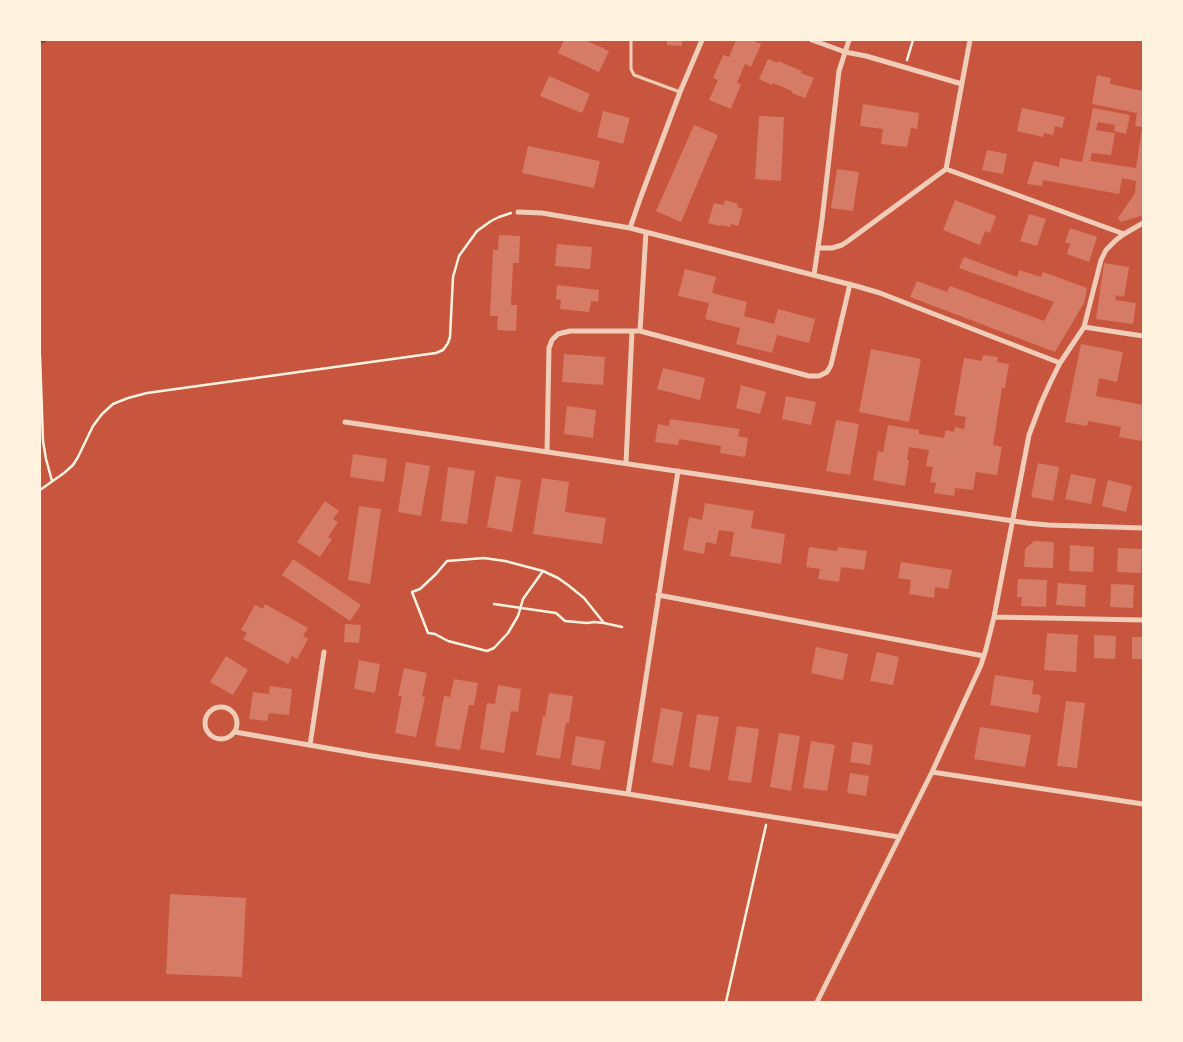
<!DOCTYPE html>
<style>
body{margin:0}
#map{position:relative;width:1183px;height:1042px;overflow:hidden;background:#c8553d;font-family:Signika,sans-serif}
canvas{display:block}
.frame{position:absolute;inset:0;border:41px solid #fff3e0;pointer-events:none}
</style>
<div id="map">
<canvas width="1183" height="1042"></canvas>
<div class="frame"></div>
</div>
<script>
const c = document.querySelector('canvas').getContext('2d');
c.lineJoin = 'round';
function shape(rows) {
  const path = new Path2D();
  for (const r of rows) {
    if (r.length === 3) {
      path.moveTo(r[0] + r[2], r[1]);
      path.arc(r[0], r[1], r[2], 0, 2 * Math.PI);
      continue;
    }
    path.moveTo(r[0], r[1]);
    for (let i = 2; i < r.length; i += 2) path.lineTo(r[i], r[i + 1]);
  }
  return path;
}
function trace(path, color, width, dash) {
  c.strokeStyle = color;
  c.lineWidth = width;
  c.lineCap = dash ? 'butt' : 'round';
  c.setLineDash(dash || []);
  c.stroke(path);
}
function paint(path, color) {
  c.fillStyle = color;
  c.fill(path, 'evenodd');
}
const stream = shape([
 [40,42,45,40]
]);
const building = shape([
 [564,40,585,40,609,51,599,72,558,53],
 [667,40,682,40,682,46,667,45],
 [736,40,751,40,761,44,751,67,745,64,737,83,741,84,731,109,709,100,718,80,713,78,723,55,729,57],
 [768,59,778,63,778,61,802,71,801,73,814,78,805,98,792,93,792,91,773,83,772,85,759,79],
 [1097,75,1111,78,1110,84,1143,91,1143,127,1135,126,1137,113,1092,104],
 [549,76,590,94,582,113,540,96],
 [863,104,919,113,917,129,911,128,907,147,881,144,883,129,860,126],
 [1022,108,1065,117,1062,128,1055,126,1053,135,1044,133,1043,137,1017,131],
 [1093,108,1130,115,1126,134,1114,131,1115,125,1098,122,1096,130,1115,133,1111,155,1092,153,1090,161,1136,168,1142,128,1143,128,1143,215,1137,217,1121,222,1118,218,1135,193,1136,181,1122,178,1119,194,1043,180,1042,186,1027,184,1034,161,1059,167,1060,158,1082,162],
 [603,111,630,118,623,144,597,137],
 [759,116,784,117,781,181,755,179],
 [694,125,718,135,681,222,656,211],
 [528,146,600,161,594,188,522,173],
 [987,150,1007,154,1003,174,982,170],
 [837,169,859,172,853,211,831,208],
 [725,200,738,204,737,207,743,209,738,226,731,224,730,227,721,225,720,226,708,223,714,203,724,205],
 [955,200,996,216,990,233,985,231,980,245,943,230],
 [1029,214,1046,219,1037,246,1020,241],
 [1070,228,1097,237,1089,262,1067,254,1070,244,1065,242],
 [499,235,520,236,519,263,513,263,511,305,517,305,516,331,497,330,498,316,490,316,493,250,498,250],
 [557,244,592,247,590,269,555,266],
 [964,257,1017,277,1019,270,1041,277,1043,272,1087,288,1084,303,1055,352,910,297,917,281,947,292,950,286,1044,321,1054,302,959,268],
 [1104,263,1129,267,1124,297,1116,295,1115,300,1136,303,1133,324,1096,319],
 [685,269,716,277,712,293,747,302,744,316,774,324,778,309,815,319,809,343,777,335,772,353,736,344,740,328,705,319,709,303,678,296],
 [557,285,599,290,598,302,591,301,589,312,560,309,561,300,556,299],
 [1081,344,1123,352,1117,382,1099,378,1096,396,1143,405,1143,433,1141,441,1119,437,1121,427,1088,421,1087,426,1065,422],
 [871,349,921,359,909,422,859,412],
 [564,354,605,357,603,385,562,382],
 [983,355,998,357,997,362,1009,364,1005,388,1002,388,993,445,1002,447,997,475,976,472,973,490,955,488,954,496,934,493,936,483,930,482,933,467,926,466,929,450,909,447,907,460,909,460,905,486,873,480,878,451,883,452,888,425,919,430,919,434,944,438,946,430,954,432,955,427,964,429,966,417,954,415,964,358,982,361],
 [663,368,705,378,700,400,657,389],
 [741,385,766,392,760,414,736,408],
 [786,396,816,402,811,425,782,419],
 [567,406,596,410,593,438,564,434],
 [670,419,740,429,738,436,748,438,745,457,720,453,721,446,679,439,678,445,655,442,658,424,669,426],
 [836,420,859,424,850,475,826,471],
 [353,454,387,459,384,482,350,477],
 [406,462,430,466,421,516,398,512],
 [1038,463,1059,467,1053,501,1031,497],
 [448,467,475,471,467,524,441,521],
 [1071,474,1096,479,1091,504,1065,499],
 [496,476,521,480,512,532,487,527],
 [542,478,569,482,565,512,606,518,602,544,533,534],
 [1108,480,1132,486,1126,512,1102,506],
 [325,501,339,511,333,519,338,522,328,537,332,539,320,557,297,542],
 [705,503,754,511,751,528,785,534,781,564,730,556,734,532,719,530,716,544,706,542,704,554,683,550,689,517,702,520],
 [359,506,381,509,370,584,348,580],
 [1034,541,1054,542,1053,568,1024,567,1025,549],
 [1070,545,1094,547,1093,572,1069,571],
 [809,547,837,551,838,547,867,551,864,570,841,567,839,582,818,579,820,569,806,567],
 [1118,548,1142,549,1141,573,1117,572],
 [293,559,361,605,350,621,282,575],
 [901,562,952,570,948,589,935,587,934,598,909,594,911,580,898,578],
 [1018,579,1047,580,1046,607,1021,606,1022,597,1017,597],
 [1058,583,1086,585,1085,607,1056,605],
 [1111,584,1134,585,1133,608,1110,607],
 [265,604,308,628,303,636,308,639,297,659,292,656,288,664,243,639,247,633,241,630,255,605,263,609],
 [345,624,361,625,359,643,344,642],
 [1047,633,1078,635,1076,672,1044,670],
 [1094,635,1116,636,1115,659,1094,658],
 [1132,637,1143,637,1143,659,1132,659],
 [816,647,848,654,843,680,811,673],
 [877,652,899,657,893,685,870,681],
 [226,656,248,670,233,695,210,682],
 [359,660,380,664,375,693,354,689],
 [404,668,427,673,422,696,425,697,416,737,395,733,402,696,398,696],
 [995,675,1034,681,1032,694,1041,695,1038,713,990,705],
 [454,679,478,683,474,705,469,705,460,750,435,746,444,696,450,697],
 [498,685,521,689,518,712,511,711,504,753,480,749,487,703,495,704],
 [270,686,292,689,289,715,269,713,267,721,249,719,253,692,269,694],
 [549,693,573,696,569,723,566,723,560,759,536,755,543,716,545,717],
 [1066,701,1085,703,1077,768,1057,766],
 [661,708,683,712,673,766,652,762],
 [697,714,719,717,710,771,689,767],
 [737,726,759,729,751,783,728,780],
 [980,727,1031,735,1025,767,974,759],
 [779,733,800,736,791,791,770,787],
 [576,736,605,741,600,770,571,765],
 [811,741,835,745,827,791,803,788],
 [853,742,873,745,870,765,850,762],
 [850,773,869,776,866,796,847,793],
 [170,894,246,898,242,977,166,974]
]);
const path = shape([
 [907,60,913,40],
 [40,355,43,441,46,459,52,481],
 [40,490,64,473,73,465,78,457,93,426,102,414,113,404,128,398,147,393,436,353,443,350,448,343,450,337,453,277,459,256,477,231,491,221,499,217,511,213],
 [543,571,523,599,518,616,508,633,494,648,487,651,448,641,435,634,428,633,412,592,420,589,436,574,447,561,484,558,505,561,543,571,558,578,568,585,584,598,604,623],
 [494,604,556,613,565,621,587,623,594,622,604,623,622,627],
 [726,1002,766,825]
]);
const service = shape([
 [631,40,631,69,634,75,680,92]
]);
const minor = shape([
 [812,40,845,52,866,56,962,84],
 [946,169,970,40],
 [518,212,542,213,630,228,856,286,880,293,1060,363],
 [630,228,640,199,680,92,702,40],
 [818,248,832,248,842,245,848,241,946,169,1124,234],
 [814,275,822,220,839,71,849,40],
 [1084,327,1143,336],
 [640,331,646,232],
 [345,422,1027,523,1048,525,1143,528],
 [547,452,549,348,552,340,558,334,570,331,640,331,809,376,819,376,827,372,831,365,850,284],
 [626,463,632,331],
 [658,595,984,656],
 [994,617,1143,620],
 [221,723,16],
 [235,732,372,756,628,794,899,837],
 [310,745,324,652],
 [932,772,1143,804],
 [628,794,678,471],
 [817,1002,932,772,981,665,986,649,994,617,1029,435,1041,403,1051,381,1060,363,1084,327,1101,260,1106,250,1116,240,1124,234,1143,223]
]);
trace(stream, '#8f3625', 4);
paint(building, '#d67c66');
trace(path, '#fff3e0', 2.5);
trace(service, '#f1ccb7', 3);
trace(minor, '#f1ccb7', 5);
</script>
